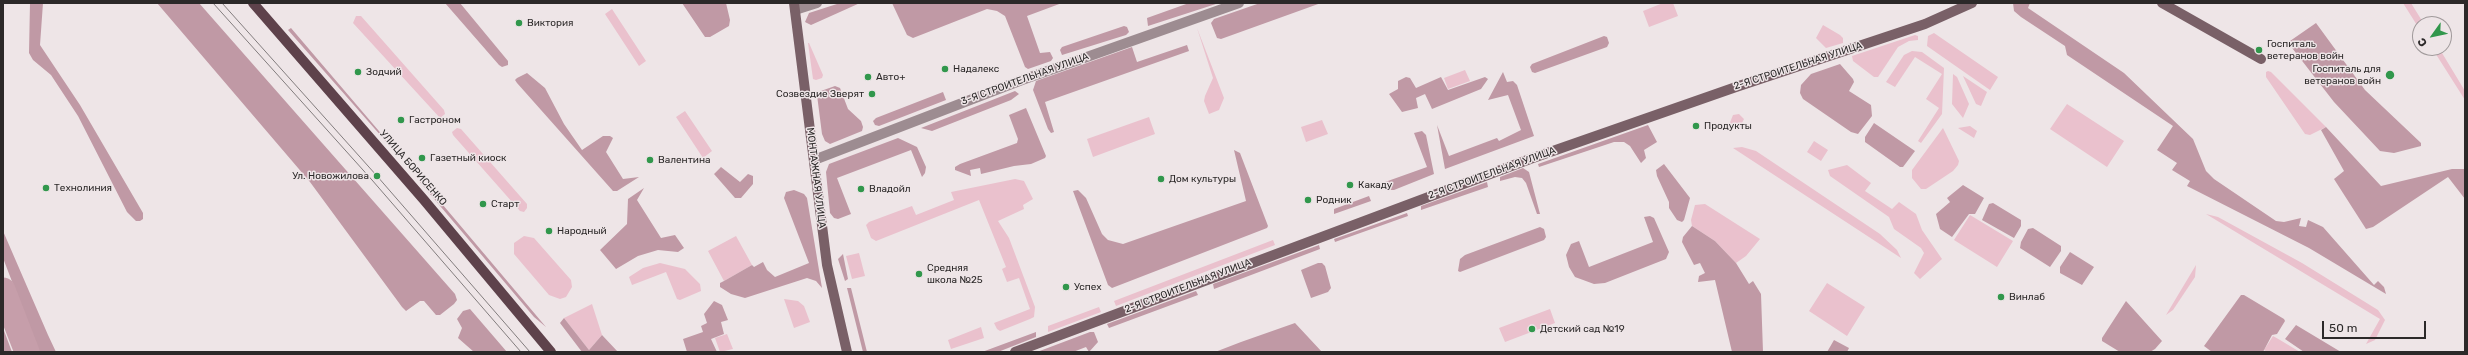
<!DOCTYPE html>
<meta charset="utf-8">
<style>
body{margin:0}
#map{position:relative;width:2468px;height:355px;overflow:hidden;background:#eee5e7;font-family:Rubik,sans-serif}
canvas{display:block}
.frame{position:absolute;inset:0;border:4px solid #2c2929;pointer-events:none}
.north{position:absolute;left:2412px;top:16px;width:40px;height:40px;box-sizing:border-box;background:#eee5e7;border:1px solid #a09a9b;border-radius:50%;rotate:237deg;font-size:11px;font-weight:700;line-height:16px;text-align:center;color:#2c2929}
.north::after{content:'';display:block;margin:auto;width:14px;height:18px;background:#31974c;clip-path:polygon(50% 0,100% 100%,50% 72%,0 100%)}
.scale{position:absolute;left:2322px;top:321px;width:104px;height:18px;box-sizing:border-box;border:2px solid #2c2929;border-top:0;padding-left:5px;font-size:12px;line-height:14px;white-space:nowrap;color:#2c2929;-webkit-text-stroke:3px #eee5e7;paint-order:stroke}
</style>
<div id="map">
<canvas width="2468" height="355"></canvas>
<div class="frame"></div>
<div class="north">С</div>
<div class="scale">50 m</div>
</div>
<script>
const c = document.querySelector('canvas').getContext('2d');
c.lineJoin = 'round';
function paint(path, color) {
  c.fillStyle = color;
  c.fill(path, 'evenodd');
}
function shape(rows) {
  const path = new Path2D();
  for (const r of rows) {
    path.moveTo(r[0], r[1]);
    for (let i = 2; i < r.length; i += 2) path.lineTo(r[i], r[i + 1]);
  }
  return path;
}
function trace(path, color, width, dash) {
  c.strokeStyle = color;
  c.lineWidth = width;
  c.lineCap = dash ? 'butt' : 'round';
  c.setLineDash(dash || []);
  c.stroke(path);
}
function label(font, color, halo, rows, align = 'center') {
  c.font = font + ' Rubik,sans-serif';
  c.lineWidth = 3;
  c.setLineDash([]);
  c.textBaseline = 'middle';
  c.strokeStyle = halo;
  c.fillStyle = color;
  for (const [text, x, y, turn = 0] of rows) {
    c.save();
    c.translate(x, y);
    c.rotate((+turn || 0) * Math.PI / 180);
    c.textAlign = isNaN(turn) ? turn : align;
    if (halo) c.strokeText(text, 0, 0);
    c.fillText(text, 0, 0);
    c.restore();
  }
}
const green = shape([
 [1663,3,1673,3,1678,16,1649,27,1643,11],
 [2403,3,2411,3,2424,24,2420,24,2420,30],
 [612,9,646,61,639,66,605,14],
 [356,16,361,16,444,110,445,114,440,118,353,23],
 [1823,25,1840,35,1843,38,1843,43,1826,48,1816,38],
 [1197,28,1224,98,1219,110,1209,114,1204,101,1205,96,1213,78],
 [1934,33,1998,77,1990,90,1927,46,1928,36],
 [1915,35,1918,36,1918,40,1909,41,1898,47,1878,77,1874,77,1853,61,1852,56],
 [808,43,809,43,823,75,822,78,816,80,813,79],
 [2432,48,2439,48,2465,91,2465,100],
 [1912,51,1922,52,1944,68,1942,114,1921,143,1918,141,1939,108,1926,99,1942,74,1915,57,1895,87,1886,82,1904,55],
 [1465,70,1470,81,1448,89,1444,78],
 [2268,71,2271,72,2326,127,2310,135,2305,134,2266,77,2266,72],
 [1953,74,1957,77,1969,104,1963,118,1952,104],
 [1963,76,1987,92,1981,106,1976,104],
 [2067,104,2124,141,2107,167,2050,129],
 [685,111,712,151,703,158,676,117],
 [1739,114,1744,119,1740,127,1733,129,1729,125,1733,115],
 [1149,117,1155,134,1093,157,1087,139],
 [1322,120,1328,134,1306,142,1301,127],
 [1970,126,1977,131,1974,138,1958,128],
 [457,128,461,129,527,204,527,208,524,212,520,211,453,135,452,132],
 [1943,128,1959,161,1958,165,1953,171,1926,189,1921,189,1912,178,1912,170],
 [1814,141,1828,150,1821,161,1807,152],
 [1742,147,1756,151,1880,234,1897,250,1901,258,1733,148],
 [1847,165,1871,183,1865,191,1892,209,1899,202,1916,214,1922,230,1942,259,1920,279,1914,273,1924,253,1921,248,1894,229,1889,217,1830,176,1828,170],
 [1015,179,1024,181,1033,199,1023,205,1024,209,998,221,1009,238,1035,307,1034,317,1030,319,1000,331,997,329,994,323,1030,309,1019,278,1007,282,1002,269,1006,267,979,200,876,241,871,238,866,225,869,222,912,206,916,215,954,200,951,192],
 [1705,204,1760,239,1746,256,1736,263,1715,241,1692,226,1691,220,1695,205],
 [2206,214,2218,217,2302,263,2378,310,2385,320,2375,340,2366,344,2380,319],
 [1970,215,2013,241,1997,267,1954,240],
 [524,236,534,238,571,280,572,287,566,297,560,299,549,295,514,254,514,243],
 [736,236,752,265,724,281,708,251],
 [1273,240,1275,245,1116,306,1114,301],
 [859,253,865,276,852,279,846,256],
 [660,263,685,269,700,284,701,291,680,300,677,299,666,272,632,285,629,277,643,268],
 [2196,265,2195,277,2173,310,2166,315],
 [1827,283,1865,307,1847,336,1809,311],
 [784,299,798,301,804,306,810,322,794,328],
 [592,304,602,335,589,350,564,318],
 [1099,307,1101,312,1048,332,1048,326],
 [1550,309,1555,323,1505,342,1499,328],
 [981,327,984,338,951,349,948,340],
 [727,334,733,349,720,352,715,338],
 [2273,336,2280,340,2300,352,2267,352,2264,350]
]);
const forest = shape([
 [30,3,43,3,40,45,80,105,143,213,143,219,140,221,136,221,127,212,78,116,51,75,33,60,29,53],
 [157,3,199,3,455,294,457,300,454,304,440,315,436,315,424,301,420,301,406,311,402,307,310,182],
 [445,3,460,3,508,61,508,65,502,67,499,65],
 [682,3,726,3,730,20,729,26,710,37,705,37],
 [840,3,860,3,811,25,805,22,809,13],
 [892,3,1062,3,1027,16,1040,53,1050,52,1053,58,1051,61,1028,69,1025,67,1005,16,997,11,987,9,913,38,907,35],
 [1189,3,1219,3,1148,26,1147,18],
 [1260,3,1321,3,1221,39,1217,38,1211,23,1214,19],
 [2013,3,2030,3,2028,8,2124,73,2193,139,2206,171,2214,179,2276,221,2284,222,2301,218,2299,226,2306,227,2308,220,2323,227,2374,285,2378,281,2384,287,2386,294,2309,248,2187,186,2190,181,2172,170,2177,163,2157,150,2173,126,2067,55,2065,46,2021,17,2014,11],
 [2316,23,2365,90,2421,143,2421,146,2394,153,2380,151,2334,102,2289,44,2290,41],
 [1124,26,1127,27,1129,32,1126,35,1062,55,1060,50,1062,47],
 [291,28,396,151,396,153,288,30],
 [1604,36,1607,37,1609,43,1607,47,1535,73,1532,72,1530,67,1532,64],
 [1187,45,1189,51,1045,102,1054,132,1051,133,1048,129,1033,90,1036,81,1132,47,1137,62],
 [1840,64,1853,79,1854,82,1849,91,1871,105,1872,116,1858,134,1851,132,1803,99,1800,93,1801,85,1811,74],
 [1503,72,1507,82,1513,81,1517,85,1534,136,1445,169,1437,125,1449,156,1497,138,1499,141,1521,130,1508,95,1488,100],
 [527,73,545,88,564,124,582,150,603,136,610,136,613,138,606,152,623,179,639,177,617,191,613,191,517,83,515,80,517,78],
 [1406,77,1410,78,1416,88,1441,77,1448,90,1485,77,1488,79,1481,89,1432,109,1425,94,1416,98,1418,108,1402,112,1389,94,1398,89,1398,81],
 [835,86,840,88,848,109,861,121,863,127,862,131,830,144,825,141,822,134,817,95,818,92],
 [1015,91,1019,94,1011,100,932,131,921,128],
 [943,92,946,100,879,126,875,125,873,121,876,118],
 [1026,108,1046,156,1045,158,1031,164,1014,166,981,174,980,168,970,170,971,176,955,170,955,167,960,164,1017,143,1018,139,1009,115],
 [1874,123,1915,151,1903,167,1900,167,1865,142,1865,137],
 [1648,125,1657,142,1644,150,1646,158,1641,163,1630,146,1624,142,1614,142,1539,167,1538,164],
 [2326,127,2381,186,2452,169,2465,169,2465,199,2448,177,2373,227,2366,229,2334,179,2344,171,2321,130],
 [1422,131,1426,135,1434,174,1394,190,1388,190,1385,182,1427,167,1414,133],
 [898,138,917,147,926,167,925,173,922,177,911,150,837,178,851,214,838,219,834,218,830,213,826,172,829,164],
 [1234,150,1240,153,1268,226,1267,228,1112,288,1108,285,1073,191,1078,190,1086,198,1102,234,1108,240,1123,244,1246,201],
 [1664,164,1690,198,1684,220,1682,222,1677,220,1669,208,1669,202,1657,176,1656,170],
 [721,167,740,182,748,174,753,176,753,184,741,198,735,198,714,174],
 [1523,168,1529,172,1540,214,1537,214,1526,183,1522,178,1515,177,1500,181,1500,177],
 [421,179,546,327,534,317,419,181],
 [1487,182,1488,187,1421,210,1421,206],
 [1963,185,1984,198,1975,214,1969,214,1952,237,1940,229,1936,214,1950,202,1947,198],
 [644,188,637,200,661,238,675,235,684,248,678,252,658,250,638,256,616,269,600,250,627,224,628,199],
 [794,190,804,194,807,198,822,288,816,281,807,278,745,298,731,294,720,287,720,283,724,281,752,265,754,267,763,262,767,270,775,277,809,263,784,198,786,192],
 [1369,196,1371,201,1334,214,1334,209],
 [1993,203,2021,220,2021,226,2014,238,1982,220,1989,204],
 [1407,213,1408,216,1335,242,1334,239],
 [1650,216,1654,218,1669,252,1666,259,1605,283,1594,284,1575,277,1569,267,1566,255,1571,244,1579,241,1589,267,1653,242,1644,217],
 [1692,226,1715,241,1736,263,1749,284,1753,281,1761,294,1763,352,1732,352,1715,280,1698,282,1699,276,1705,273,1700,263,1694,265,1682,242,1683,237],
 [1540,227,1544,229,1546,237,1544,240,1460,272,1458,271,1460,259,1465,255],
 [2033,228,2061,246,2061,251,2050,267,2020,248,2021,242,2028,229],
 [3,231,48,335,56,352,39,352,3,258],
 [1319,245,1320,249,1214,289,1213,284],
 [2070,252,2094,267,2082,285,2060,273,2060,267],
 [843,254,848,279,845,281,838,259],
 [1318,263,1322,263,1325,266,1331,288,1328,292,1311,298,1301,270],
 [847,288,851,288,867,352,863,352],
 [1196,291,1198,295,1109,328,1107,324],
 [2241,295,2244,295,2284,319,2285,321,2277,334,2272,335,2263,352,2212,352,2204,346],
 [714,301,722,305,728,320,721,322,724,334,711,339,717,352,687,352,683,339,703,332,701,326,707,323,704,314],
 [2126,301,2162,341,2155,349,2150,352,2120,352,2102,341,2102,338],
 [470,309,507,352,474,352,458,338,462,328,457,319,463,311],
 [564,318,589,350,602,335,618,352,582,352,560,323],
 [1295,323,1322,352,1215,352,1241,342],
 [2296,325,2341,352,2304,352,2285,339],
 [3,328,12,352,3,352],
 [1036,332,1036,337,998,352,982,352],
 [1090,332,1094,332,1098,342,1089,352,1086,347,1073,352,1037,352],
 [1834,340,1849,348,1847,352,1827,352]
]);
const river = shape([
 [3,290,27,352]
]);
const street = shape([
 [795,10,817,3],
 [814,160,1022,80,1239,3]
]);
const secondary = shape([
 [794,3,827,265,847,352],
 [2162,3,2261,59],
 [1015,352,1530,159,1736,87,1925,24,1972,3]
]);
const primary = shape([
 [253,3,424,200,551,352]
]);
const tram = shape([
 [213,3,372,180,521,352],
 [222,3,377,176,530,352]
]);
const markers = [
 [519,23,4,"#31974c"],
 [2259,50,4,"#31974c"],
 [945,69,4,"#31974c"],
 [358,72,4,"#31974c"],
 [2390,75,5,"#31974c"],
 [868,77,4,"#31974c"],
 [872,94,4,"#31974c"],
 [401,120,4,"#31974c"],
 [1696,126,4,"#31974c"],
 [422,158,4,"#31974c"],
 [650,160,4,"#31974c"],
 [377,176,4,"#31974c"],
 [1161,179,4,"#31974c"],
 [1350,185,4,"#31974c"],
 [46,188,4,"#31974c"],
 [861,189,4,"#31974c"],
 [1308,200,4,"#31974c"],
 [483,204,4,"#31974c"],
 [549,231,4,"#31974c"],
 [919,274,4,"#31974c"],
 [1066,287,4,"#31974c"],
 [2001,297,4,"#31974c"],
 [1532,329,4,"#31974c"]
];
const poiNames = [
 ["Виктория",527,23],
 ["Госпиталь",2267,44],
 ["ветеранов войн",2267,56],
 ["Надалекс",953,69],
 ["Госпиталь для",2381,69,"right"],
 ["ветеранов войн",2381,81,"right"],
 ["Зодчий",366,72],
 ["Авто+",876,77],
 ["Созвездие Зверят",864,94,"right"],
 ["Гастроном",409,120],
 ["Продукты",1704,126],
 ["Газетный киоск",430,158],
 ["Валентина",658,160],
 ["Ул. Новожилова",369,176,"right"],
 ["Дом культуры",1169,179],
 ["Какаду",1358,185],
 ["Технолиния",54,188],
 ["Владойл",869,189],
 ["Родник",1316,200],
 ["Старт",491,204],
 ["Народный",557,231],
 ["Средняя",927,268],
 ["школа №25",927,280],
 ["Успех",1074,287],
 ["Винлаб",2009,297],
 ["Детский сад №19",1540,329]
];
const streetNames = [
 ["2-Я СТРОИТЕЛЬНАЯ УЛИЦА",1798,66,-18],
 ["3-Я СТРОИТЕЛЬНАЯ УЛИЦА",1025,79,-20],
 ["УЛИЦА БОРИСЕНКО",413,168,49],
 ["2-Я СТРОИТЕЛЬНАЯ УЛИЦА",1492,173,-20],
 ["МОНТАЖНАЯ УЛИЦА",816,178,83],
 ["2-Я СТРОИТЕЛЬНАЯ УЛИЦА",1188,286,-21]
];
paint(green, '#eac1cd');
paint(forest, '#c099a5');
trace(river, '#c69eaa', 25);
trace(street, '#9d8c91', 10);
trace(secondary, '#796067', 10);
trace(primary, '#5e424b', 10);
trace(tram, '#837d7e', 1);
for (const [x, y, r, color] of markers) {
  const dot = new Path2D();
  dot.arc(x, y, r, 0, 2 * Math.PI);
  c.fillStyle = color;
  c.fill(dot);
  trace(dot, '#eee5e7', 1.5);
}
label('10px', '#2c2929', '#eee5e7', poiNames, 'left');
label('10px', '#2c2929', '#eee5e7', streetNames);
</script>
